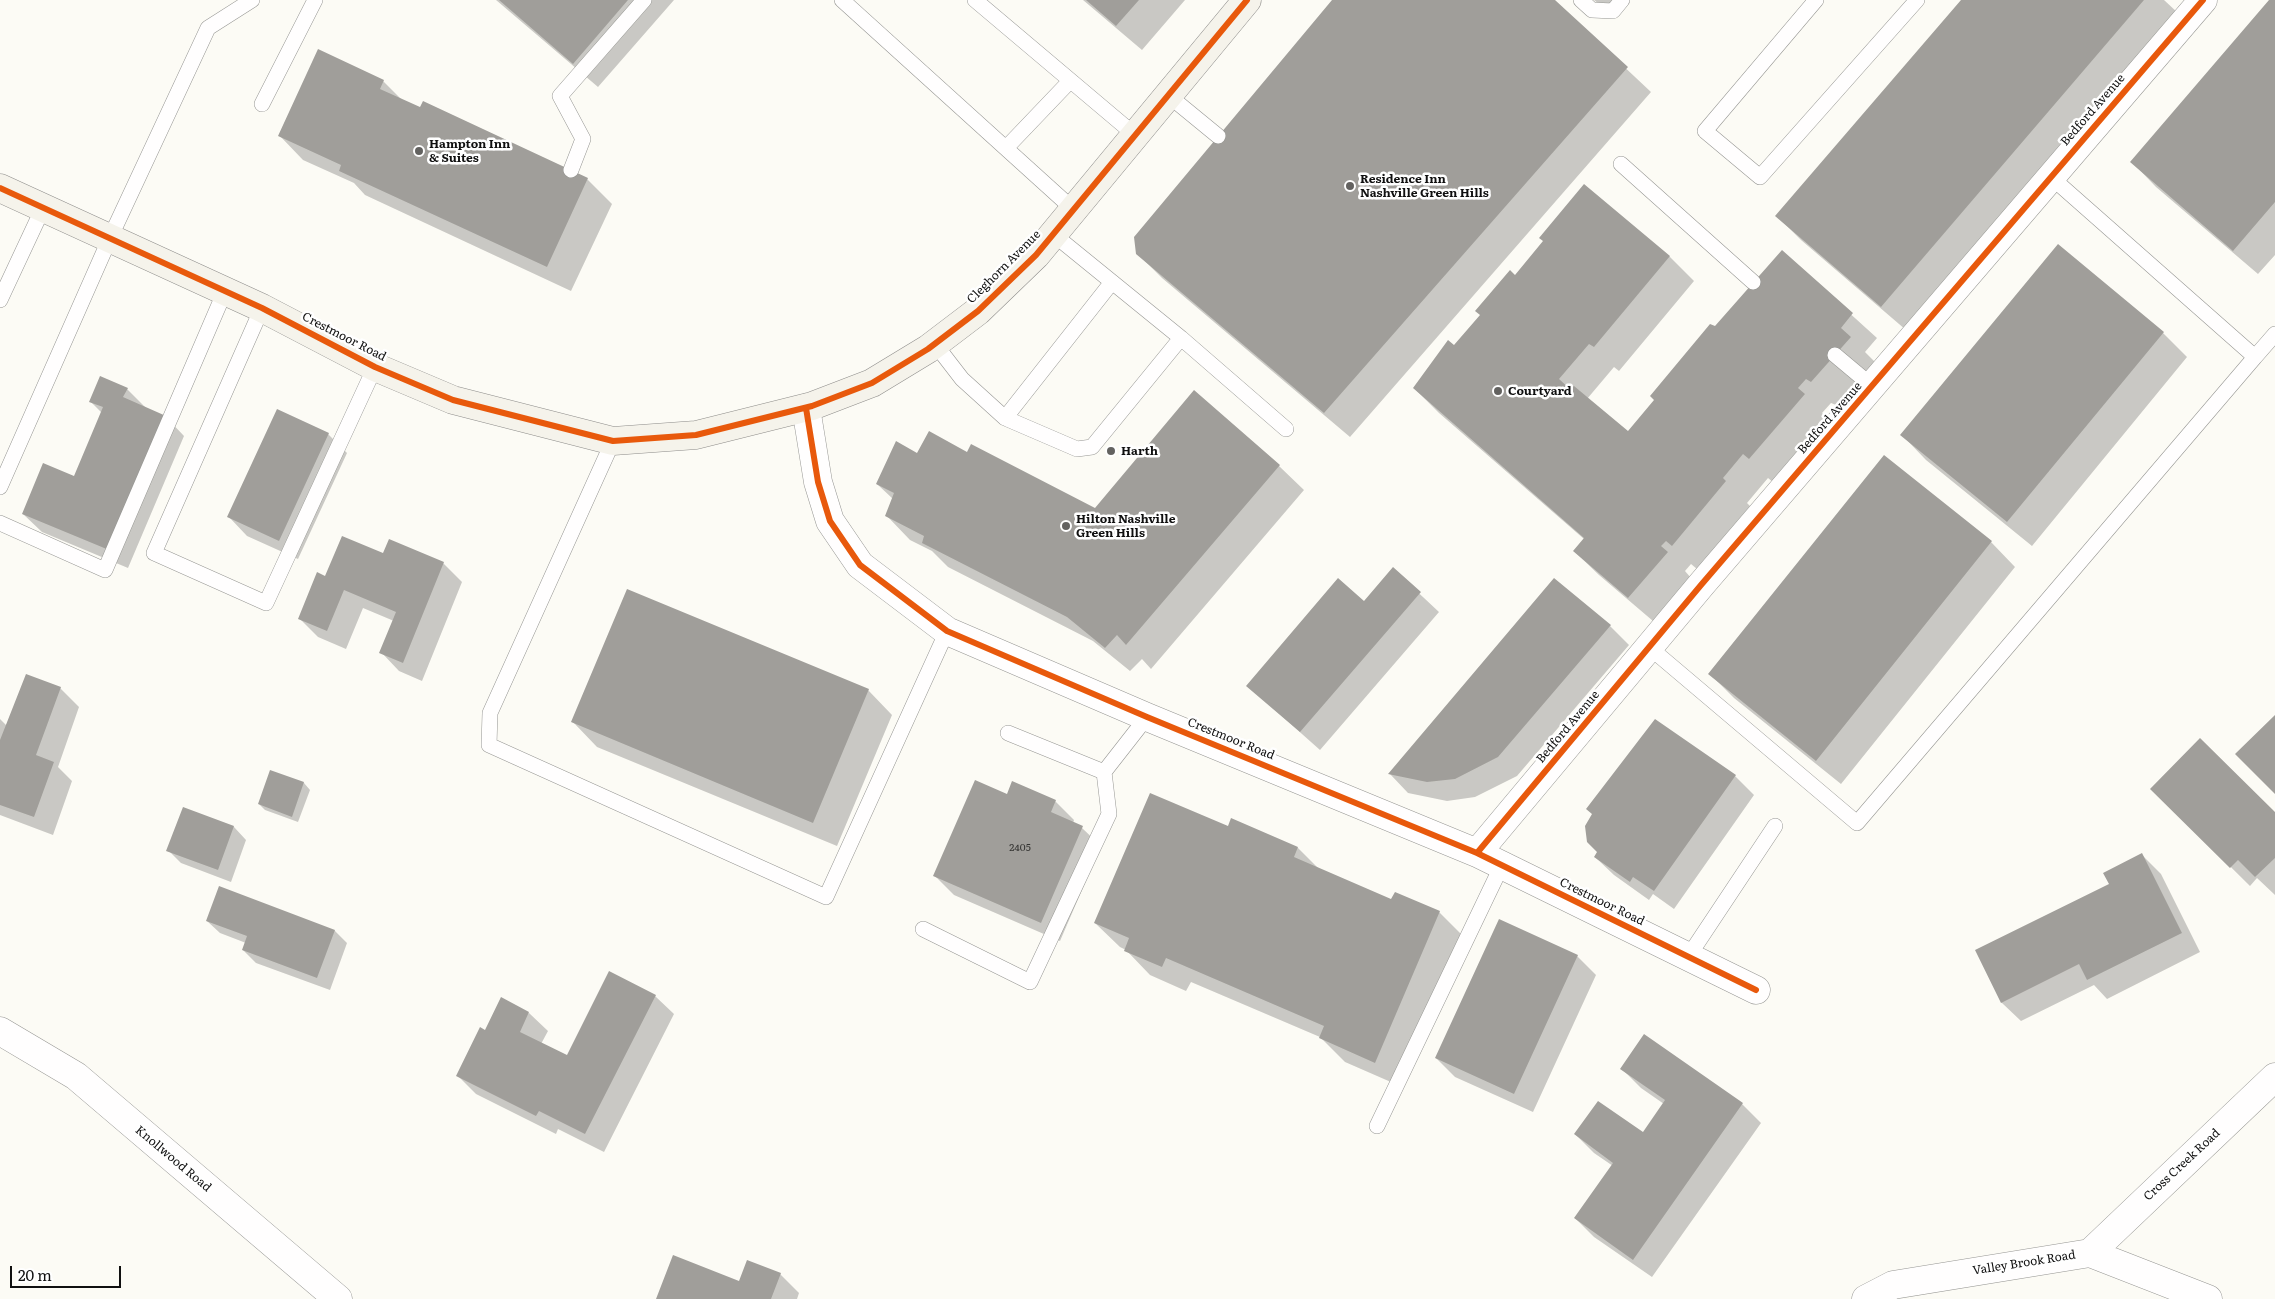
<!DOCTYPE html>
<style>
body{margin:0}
#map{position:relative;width:2275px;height:1299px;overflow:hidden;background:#fcfbf5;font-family:Literata,serif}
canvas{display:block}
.scale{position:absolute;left:10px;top:1266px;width:111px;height:22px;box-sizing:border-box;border:2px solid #101010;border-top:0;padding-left:6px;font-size:15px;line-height:18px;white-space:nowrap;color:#101010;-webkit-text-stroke:4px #fff;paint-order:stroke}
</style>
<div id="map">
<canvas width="2275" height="1299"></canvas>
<div class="scale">20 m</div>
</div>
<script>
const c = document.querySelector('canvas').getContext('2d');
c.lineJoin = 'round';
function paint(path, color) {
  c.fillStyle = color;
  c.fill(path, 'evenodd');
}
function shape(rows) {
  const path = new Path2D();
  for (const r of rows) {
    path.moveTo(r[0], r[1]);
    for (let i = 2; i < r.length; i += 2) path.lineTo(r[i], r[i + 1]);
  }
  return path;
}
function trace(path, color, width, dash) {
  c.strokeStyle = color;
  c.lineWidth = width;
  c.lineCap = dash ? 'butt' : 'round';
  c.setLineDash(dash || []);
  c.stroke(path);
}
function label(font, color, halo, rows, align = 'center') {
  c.font = font + ' Literata,serif';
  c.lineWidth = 5;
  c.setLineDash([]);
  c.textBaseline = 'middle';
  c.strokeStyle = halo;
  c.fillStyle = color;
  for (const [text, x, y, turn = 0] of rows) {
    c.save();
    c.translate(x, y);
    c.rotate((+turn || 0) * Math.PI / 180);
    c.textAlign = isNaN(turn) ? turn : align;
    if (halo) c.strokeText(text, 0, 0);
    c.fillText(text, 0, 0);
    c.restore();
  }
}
const shadow = shape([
 [496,0,674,0,598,87],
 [1083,0,1185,0,1142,50],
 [1334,0,1553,0,1651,92,1350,437,1162,278,1137,253],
 [1594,0,1630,0,1616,18],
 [1963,0,2164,0,2178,13,1906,330,1801,240,1777,216],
 [2271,0,2275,0,2275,255,2258,274,2156,187,2132,162],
 [318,51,383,81,403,101,587,179,612,204,571,291,365,195,354,183,303,160,279,135],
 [1584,186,1670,257,1694,281,1619,371,1614,367,1587,399,1628,433,1715,327,1782,252,1877,338,1865,352,1875,362,1836,405,1831,403,1822,413,1828,419,1774,483,1768,478,1747,503,1750,506,1697,569,1691,564,1685,571,1691,578,1653,621,1599,575,1574,551,1584,539,1439,413,1414,388,1454,347,1515,277,1545,241],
 [2163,333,2187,357,2032,546,1926,460,1902,435],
 [127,389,146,408,166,417,184,436,128,568,42,532,23,514,74,478,102,413,91,402],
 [1194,392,1279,466,1304,490,1151,669,1142,659,1130,671,1093,641,948,567,932,551,910,540,886,515,893,499,877,484,917,455,967,453,1095,509],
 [278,411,328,434,347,453,298,559,247,536,229,517],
 [1991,542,2015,567,1841,784,1734,698,1710,674],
 [383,555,443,563,462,582,422,681,399,671,381,652,394,621,363,608,346,649,318,637,299,618],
 [1393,569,1439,612,1320,750,1248,686,1364,603],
 [1610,626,1629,645,1517,776,1475,797,1447,801,1408,793,1390,774],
 [60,688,79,707,58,767,72,781,53,835,0,815,0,719,8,727],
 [868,690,892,715,837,846,597,747,573,722],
 [270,772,304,783,310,790,298,822,265,810,259,804],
 [1735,776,1754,795,1674,909,1653,894,1649,900,1614,875,1595,857,1598,852],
 [2152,789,2275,813,2275,895,2257,878,2250,886],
 [1007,795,1055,801,1074,820,1073,823,1082,828,1101,846,1060,941,954,895,935,876],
 [184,809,234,827,246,840,231,882,181,863,168,850],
 [1228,828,1298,848,1320,870,1392,901,1439,912,1464,937,1400,1086,1345,1062,1320,1037,1191,982,1186,991,1150,975,1126,950,1120,947,1095,923],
 [2142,855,2161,874,2200,952,2107,999,2094,985,2021,1021,2002,1003,1977,951,2110,885],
 [207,921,335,931,347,943,330,990,256,963,243,950,246,943,220,933],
 [1577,956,1596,975,1533,1112,1455,1077,1436,1058],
 [655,996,674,1014,604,1152,558,1129,556,1134,476,1094,457,1075,486,1031,529,1013,548,1031,541,1044,568,1057],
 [1622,1069,1742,1104,1761,1123,1652,1277,1594,1237,1575,1218,1613,1166,1594,1153,1575,1134,1643,1134,1664,1104,1641,1088],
 [780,1274,799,1293,797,1299,658,1299]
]);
const building = shape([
 [499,0,628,0,573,64],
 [1086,0,1139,0,1116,26],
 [1332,0,1555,0,1628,67,1324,413,1136,254,1134,237],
 [1961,0,2144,0,1881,307,1775,216],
 [2269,0,2275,0,2275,202,2233,251,2130,162],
 [318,49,384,80,380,89,420,107,423,101,588,178,547,267,339,171,341,165,278,136],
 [1584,184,1670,256,1594,347,1589,344,1559,379,1570,389,1574,386,1628,431,1654,400,1650,396,1710,324,1715,326,1782,250,1853,313,1841,328,1851,337,1811,382,1806,379,1798,388,1805,394,1749,459,1743,454,1723,478,1726,481,1672,546,1666,541,1661,546,1668,552,1628,598,1573,551,1584,538,1413,388,1448,340,1454,345,1480,315,1475,311,1510,270,1515,275,1543,241,1539,238],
 [2058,244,2164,332,2007,522,1900,435],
 [100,376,128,388,123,397,166,416,109,550,22,514,43,463,74,476,103,407,89,402],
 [1194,390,1280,465,1126,645,1117,635,1105,648,1067,617,922,543,924,536,885,516,894,493,876,484,896,441,917,453,929,431,967,452,971,444,1095,508],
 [277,409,329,433,279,541,227,517],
 [1884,455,1992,541,1816,761,1708,674],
 [342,536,383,553,389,539,444,562,403,663,379,653,396,612,344,590,327,631,298,619,317,572,325,576],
 [1393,567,1421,592,1300,732,1246,686,1338,578,1364,601],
 [1554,578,1611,625,1498,757,1455,779,1427,782,1388,774],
 [627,589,869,689,813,823,571,722],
 [26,674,61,687,36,755,54,762,34,817,0,805,0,740],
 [2275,715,2275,794,2235,754],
 [1655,719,1736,775,1654,891,1633,877,1630,882,1594,857,1597,852,1587,842,1585,826,1592,814,1586,809],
 [2200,738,2275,812,2275,858,2255,877,2238,860,2230,868,2150,789],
 [270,770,304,782,292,817,258,804],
 [975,780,1007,794,1012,781,1056,800,1051,812,1083,826,1041,923,933,876],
 [1150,793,1228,826,1231,818,1298,847,1294,857,1391,899,1395,892,1440,911,1375,1063,1319,1038,1324,1026,1166,958,1162,967,1124,951,1129,938,1094,923],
 [183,807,234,826,218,870,166,851],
 [2142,853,2182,933,2087,980,2079,964,2001,1003,1975,950,2109,884,2103,873],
 [219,886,335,930,317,978,242,950,247,936,206,921],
 [1499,919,1578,955,1514,1094,1435,1058],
 [609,971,656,995,585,1134,539,1111,536,1116,456,1076,480,1027,485,1030,501,997,529,1012,520,1032,567,1055],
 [1644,1034,1743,1103,1633,1260,1574,1218,1613,1163,1574,1134,1598,1101,1643,1132,1665,1100,1620,1069],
 [673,1255,739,1281,747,1260,781,1273,771,1299,656,1299]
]);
const lane = shape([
 [842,0,1074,210],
 [975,0,1135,135],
 [1581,0,1592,10,1613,11,1622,0],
 [1816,0,1705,131,1760,177,1917,0],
 [1168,95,1218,136],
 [262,104,315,0],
 [1006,148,1070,81],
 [1621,164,1753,282],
 [571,170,583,139,560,96,644,0],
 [0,300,43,208],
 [262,308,154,553,266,603,375,367],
 [1181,338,1286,429],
 [935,344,962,379,1005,418,1077,449,1092,447,1181,338,1053,234],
 [1835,355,1872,386],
 [2255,357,2275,334],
 [1005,418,1112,282],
 [613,441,490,713,489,745,826,897,947,631],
 [0,487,110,238,208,28,252,0],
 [0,523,105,570,225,291],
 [1649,647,1857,823,2255,357,2051,177],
 [1008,733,1104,772],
 [923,929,1030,982,1109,814,1104,772,1147,717],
 [1688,957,1775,826],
 [1377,1126,1502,865]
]);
const street = shape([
 [806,408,818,482,830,521,860,565,947,631,1147,717,1477,853,1756,990],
 [1477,853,1701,585,2203,0],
 [0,1031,76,1076,338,1299],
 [2090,1253,2275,1077],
 [1866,1299,1893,1285,2090,1253,2208,1299]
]);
const secondary = shape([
 [0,188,262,308,375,367,453,400,613,441,696,435,812,406,872,383,928,349,978,311,1036,255,1247,0]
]);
const cycleway = shape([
 [0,188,262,308,375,367,453,400,613,441,696,435,812,406,872,383,928,349,978,311,1036,255,1247,0],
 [806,408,818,482,830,521,860,565,947,631,1147,717,1477,853,1756,990],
 [1477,853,1701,585,2203,0]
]);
const markers = [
 [419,151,5,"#636260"],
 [1350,186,5,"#636260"],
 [1498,391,5,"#636260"],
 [1111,451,5,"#636260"],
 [1066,526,5,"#636260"]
];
const numberNames = [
 ["2405",1020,848]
];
const streetNames = [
 ["Bedford Avenue",2093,110,-49],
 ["Cleghorn Avenue",1004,267,-45],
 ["Crestmoor Road",344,337,27],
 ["Bedford Avenue",1830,418,-49],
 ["Bedford Avenue",1568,727,-50],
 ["Crestmoor Road",1231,739,22],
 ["Crestmoor Road",1602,902,26],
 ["Knollwood Road",173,1159,40],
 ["Cross Creek Road",2182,1165,-43],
 ["Valley Brook Road",2024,1263,-9]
];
const poiNames = [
 ["Hampton Inn",429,144],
 ["& Suites",429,158],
 ["Residence Inn",1360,179],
 ["Nashville Green Hills",1360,193],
 ["Courtyard",1508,391],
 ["Harth",1121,451],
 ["Hilton Nashville",1076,519],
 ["Green Hills",1076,533]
];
paint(shadow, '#0003');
paint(building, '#a09e9a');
trace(lane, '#969693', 16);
trace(street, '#969693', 29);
trace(secondary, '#8d8c8a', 29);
trace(lane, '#fffefe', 15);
trace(street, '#fffefe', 28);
trace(secondary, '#f5f3eb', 28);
trace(cycleway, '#e8590c', 6);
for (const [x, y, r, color] of markers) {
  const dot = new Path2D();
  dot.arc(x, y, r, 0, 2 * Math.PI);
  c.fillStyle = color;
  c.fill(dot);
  trace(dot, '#fff', 2);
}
label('10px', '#343432', null, numberNames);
label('12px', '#101010', '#fff', streetNames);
label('bold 12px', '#101010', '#fff', poiNames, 'left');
</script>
